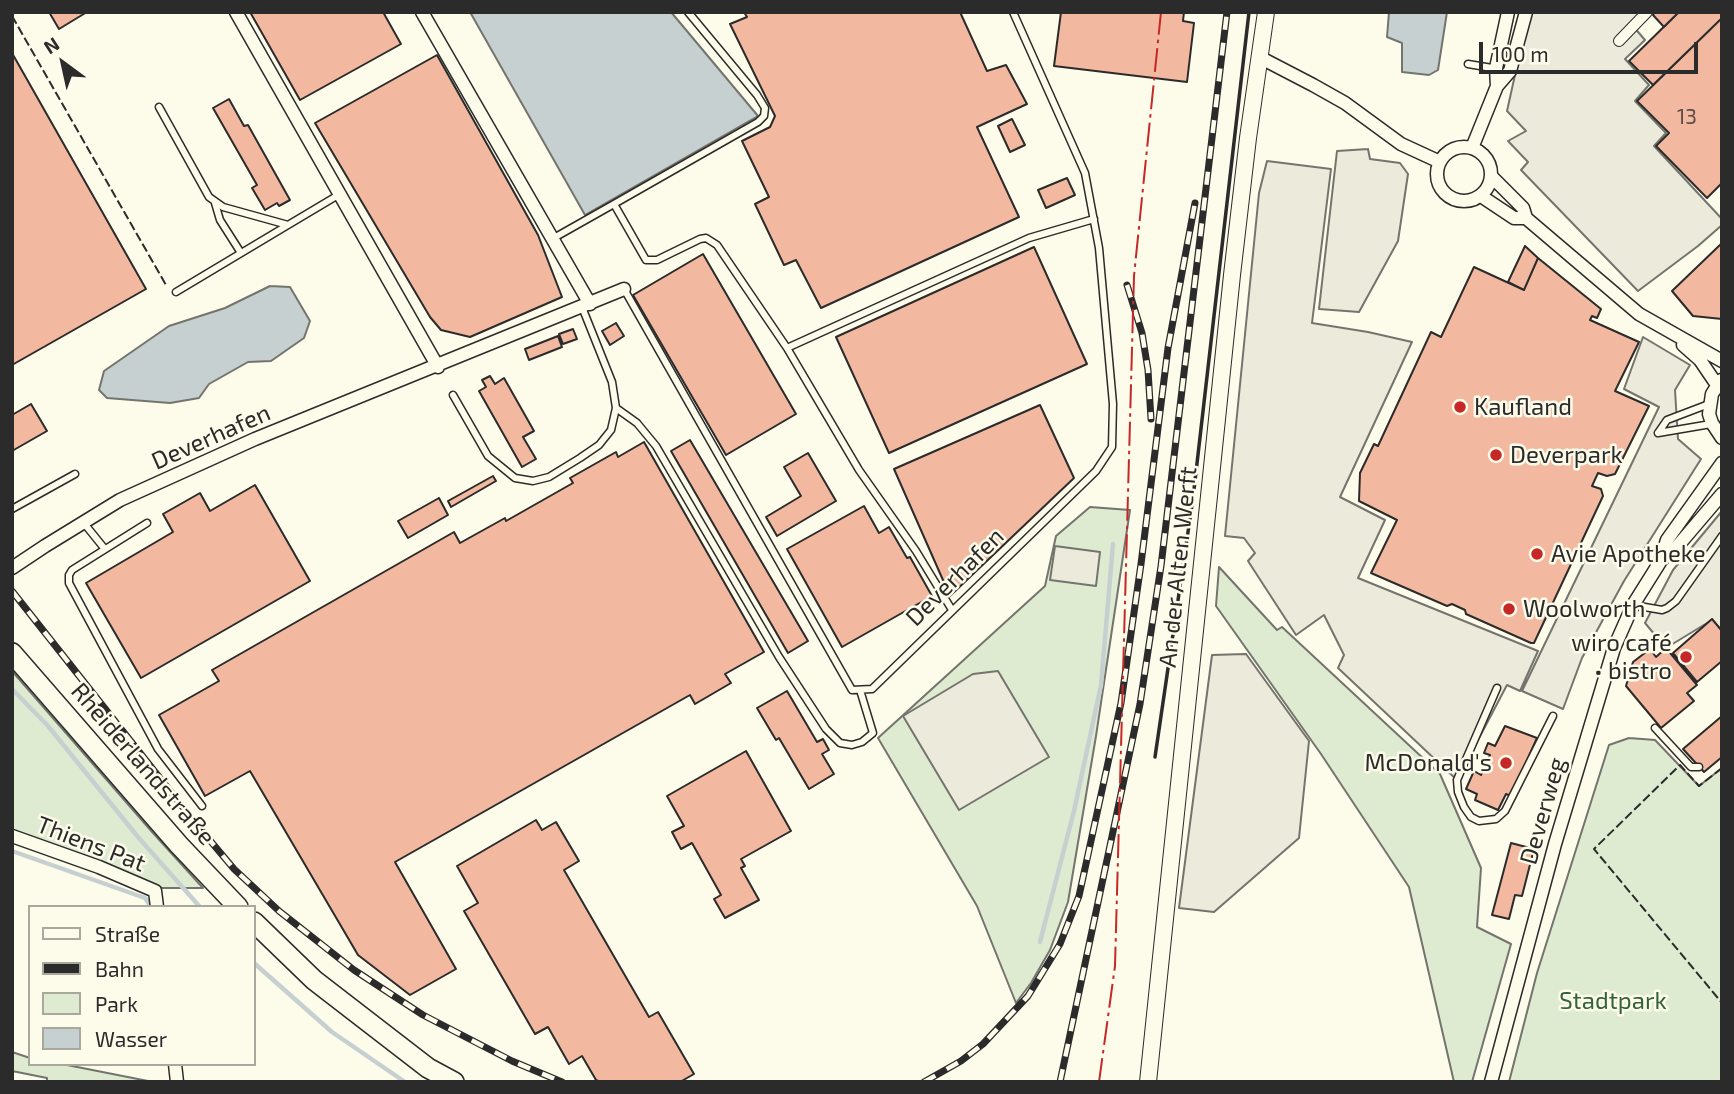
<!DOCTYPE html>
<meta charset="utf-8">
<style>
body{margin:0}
#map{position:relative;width:1734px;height:1094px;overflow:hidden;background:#fdfbea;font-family:"Exo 2",sans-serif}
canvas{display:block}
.frame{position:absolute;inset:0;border:14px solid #2b2b2b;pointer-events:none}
.legend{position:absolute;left:28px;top:905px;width:228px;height:161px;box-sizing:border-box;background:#fdfbea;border:2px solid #a9a89e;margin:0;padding:9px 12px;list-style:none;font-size:21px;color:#2b2b2b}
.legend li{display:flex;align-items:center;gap:14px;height:35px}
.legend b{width:35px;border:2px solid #a9a89e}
.north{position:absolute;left:28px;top:28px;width:70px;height:70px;-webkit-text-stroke:5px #fdfbea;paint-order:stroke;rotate:327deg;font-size:19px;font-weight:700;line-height:28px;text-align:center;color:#2b2b2b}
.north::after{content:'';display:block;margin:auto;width:24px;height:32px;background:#2b2b2b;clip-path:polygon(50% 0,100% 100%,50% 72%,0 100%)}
.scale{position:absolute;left:1479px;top:42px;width:219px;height:32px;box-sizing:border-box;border:4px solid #2b2b2b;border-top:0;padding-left:9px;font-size:21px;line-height:24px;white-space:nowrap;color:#2b2b2b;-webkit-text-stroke:5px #fdfbea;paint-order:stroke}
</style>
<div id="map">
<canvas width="1734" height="1094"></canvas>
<div class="frame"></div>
<ul class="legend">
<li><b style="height:9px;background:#fdfbea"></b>Straße</li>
<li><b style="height:9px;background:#2b2b2b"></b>Bahn</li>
<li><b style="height:19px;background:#deebd1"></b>Park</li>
<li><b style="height:19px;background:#c7d0d0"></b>Wasser</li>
</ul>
<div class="north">N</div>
<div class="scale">100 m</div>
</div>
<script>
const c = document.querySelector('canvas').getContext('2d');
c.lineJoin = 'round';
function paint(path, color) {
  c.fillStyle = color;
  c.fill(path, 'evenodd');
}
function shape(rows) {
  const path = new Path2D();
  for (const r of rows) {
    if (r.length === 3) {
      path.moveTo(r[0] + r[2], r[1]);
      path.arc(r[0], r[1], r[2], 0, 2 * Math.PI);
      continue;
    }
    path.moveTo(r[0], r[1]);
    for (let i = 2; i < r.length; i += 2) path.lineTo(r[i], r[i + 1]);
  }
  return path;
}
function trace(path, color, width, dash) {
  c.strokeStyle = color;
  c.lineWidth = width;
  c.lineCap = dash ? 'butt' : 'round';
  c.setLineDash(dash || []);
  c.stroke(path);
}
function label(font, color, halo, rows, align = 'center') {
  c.font = font + ' "Exo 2",sans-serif';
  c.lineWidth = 5;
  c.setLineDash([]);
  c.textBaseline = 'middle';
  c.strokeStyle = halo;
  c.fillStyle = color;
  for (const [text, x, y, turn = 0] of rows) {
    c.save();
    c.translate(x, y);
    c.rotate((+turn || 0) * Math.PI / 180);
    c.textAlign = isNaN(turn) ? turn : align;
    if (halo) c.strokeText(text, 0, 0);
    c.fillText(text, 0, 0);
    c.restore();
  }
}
const green = shape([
 [1090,507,1130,510,1096,736,1068,902,1050,950,1031,983,1016,1003,977,906,878,738,1045,586,1056,536,1090,507],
 [1219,567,1277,630,1282,627,1440,774,1481,868,1477,927,1511,944,1472,1082,1454,1082,1409,887,1321,754,1216,606,1219,567],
 [12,671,153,833,203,888,162,888,12,833,12,671],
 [1629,738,1655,740,1699,786,1722,768,1722,1082,1509,1082,1537,973,1609,745,1629,738],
 [12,1052,30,1058,30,1064,62,1064,153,1082,47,1082,47,1078,12,1071,12,1052]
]);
const parking = shape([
 [1529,12,1645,12,1632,25,1645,40,1625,59,1649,85,1635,101,1666,133,1654,146,1722,219,1722,225,1698,246,1638,291,1521,170,1528,162,1508,141,1526,131,1507,111,1529,12],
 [1368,149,1370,159,1400,163,1408,174,1398,241,1359,312,1319,309,1337,151,1368,149],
 [1267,161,1331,169,1312,323,1368,332,1412,342,1340,497,1385,520,1358,578,1538,651,1520,691,1507,685,1457,780,1338,668,1344,655,1324,615,1296,635,1248,561,1255,553,1244,538,1225,536,1259,193,1267,161],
 [1643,337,1690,365,1675,390,1678,439,1701,459,1624,581,1582,658,1563,709,1522,691,1659,407,1624,389,1643,337],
 [1722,511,1722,631,1712,620,1666,648,1645,623,1673,570,1722,511],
 [1055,546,1100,552,1096,586,1050,580,1055,546],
 [1246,654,1309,741,1299,838,1214,912,1179,908,1212,655,1246,654],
 [998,671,1049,757,959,810,903,716,973,674,998,671]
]);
const water = shape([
 [470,12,671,12,758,116,585,215,470,12],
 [1389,12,1447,12,1438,70,1429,75,1402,72,1402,43,1387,37,1389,12],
 [270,286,290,287,310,321,304,338,271,361,248,362,209,384,199,398,170,403,107,398,99,390,104,371,169,326,225,308,270,286]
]);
const stream = shape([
 [12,689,48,726,138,837,200,907],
 [12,851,145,898,151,907],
 [1040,942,1074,811,1101,685,1113,544],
 [254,963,332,1032,405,1082]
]);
const building = shape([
 [49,12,87,12,59,29,49,12],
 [250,12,383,12,401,44,300,100,250,12],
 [744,12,960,12,987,71,1006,65,1027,104,977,127,1019,217,821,308,796,260,784,265,755,204,769,197,742,141,770,127,775,116,730,24,747,17,744,12],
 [1061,12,1184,12,1183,21,1194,23,1187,82,1054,66,1061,12],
 [1655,12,1679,12,1664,27,1653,15,1655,12],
 [1679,12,1722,12,1722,18,1653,85,1629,61,1679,12],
 [1722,18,1722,183,1707,198,1656,146,1669,133,1637,101,1722,18],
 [12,53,146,289,12,365,12,53],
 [437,55,538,235,562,297,470,337,441,330,430,317,315,123,437,55],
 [229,99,244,126,248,125,290,200,279,206,277,203,265,210,252,188,257,185,213,108,229,99],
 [1012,119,1025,145,1010,152,998,126,1012,119],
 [1067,178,1075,195,1046,208,1038,190,1067,178],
 [1722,243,1722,319,1693,316,1672,291,1722,243],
 [1525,246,1538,258,1524,290,1508,282,1525,246],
 [1034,247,1087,364,889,453,836,337,1034,247],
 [703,254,796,414,726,455,633,295,703,254],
 [1538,258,1601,309,1597,318,1592,316,1590,320,1639,342,1615,391,1649,406,1615,474,1607,476,1598,473,1592,486,1601,489,1603,496,1534,643,1531,643,1466,614,1465,610,1452,604,1447,606,1371,573,1397,520,1359,501,1360,473,1374,444,1378,446,1431,332,1441,337,1474,267,1524,290,1538,258],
 [616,323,624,336,610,345,602,331,616,323],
 [573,329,577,339,563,344,559,334,573,329],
 [558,336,562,347,529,360,525,349,558,336],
 [490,376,495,384,504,378,534,431,523,437,536,459,522,467,479,391,486,387,482,380,490,376],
 [31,404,47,431,12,451,12,415,31,404],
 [1040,405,1074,478,950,596,894,469,1040,405],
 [690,440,808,641,788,653,671,451,690,440],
 [644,442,764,652,725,674,731,683,695,704,690,695,395,862,456,969,410,995,358,955,250,771,205,796,159,715,219,681,212,670,454,532,460,543,505,518,506,521,573,483,570,478,616,452,618,457,644,442],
 [808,453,836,501,777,536,766,517,801,496,784,467,808,453],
 [493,476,496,481,451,507,448,501,493,476],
 [255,485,310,581,141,678,86,583,173,532,163,514,200,493,210,511,255,485],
 [439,498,448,515,408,538,398,521,439,498],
 [864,506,879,533,889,527,907,558,910,557,932,596,842,647,787,549,864,506],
 [1712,619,1722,631,1722,661,1697,682,1673,653,1712,619],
 [1666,648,1697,685,1687,693,1694,701,1661,728,1626,686,1633,662,1650,649,1656,657,1666,648],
 [787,691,817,742,823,739,829,750,822,754,834,774,809,789,779,738,776,740,757,708,787,691],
 [1722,716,1722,757,1704,772,1683,749,1722,716],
 [1505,726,1537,738,1511,796,1506,794,1498,810,1475,800,1477,794,1466,789,1474,771,1481,775,1490,755,1484,753,1488,743,1495,746,1505,726],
 [746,751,791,831,741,859,745,866,741,868,759,900,725,918,714,899,721,895,692,843,681,849,672,832,684,826,667,796,746,751],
 [536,820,542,830,556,822,579,861,564,870,649,1017,658,1012,694,1074,680,1082,600,1082,596,1080,582,1056,569,1064,548,1027,535,1034,464,911,478,903,457,866,536,820],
 [1511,843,1534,849,1522,896,1515,895,1509,919,1492,915,1511,843]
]);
const service = shape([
 [1468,64,1498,69],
 [159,107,209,197,223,207,288,225,340,194],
 [215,203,220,220,241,253],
 [614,204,758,122,764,116,765,108,757,95,688,12],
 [552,239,614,204,646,260,657,260,700,239,706,238,717,245,787,348,859,470,916,551,952,610],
 [624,289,852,690,872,689,1096,471,1112,447,1113,404,1099,248,1085,173,1013,12],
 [176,292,288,225],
 [787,348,1029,238,1094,219],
 [453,395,488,456,515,478,533,481,549,477,580,458,599,445,611,430,616,408,612,382,582,307],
 [616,408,637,423,656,446,779,657,826,729,840,743,852,745,862,742,873,733,860,690],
 [1658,433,1667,420,1709,404],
 [1658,433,1711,424],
 [12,509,75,474],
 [83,522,104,548],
 [147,523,72,570,69,575,69,583,158,749,202,806],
 [1633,605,1662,610,1667,608,1676,601,1722,536],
 [1497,688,1457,780,1458,792,1464,807,1471,817,1479,821,1496,819,1505,811,1553,716],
 [1655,728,1691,767,1699,767]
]);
const pedestrian = shape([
 [1619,41,1647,12]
]);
const minor = shape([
 [236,12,438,367],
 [422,12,590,304],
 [1261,58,1313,85,1345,103,1401,144,1440,162],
 [1497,86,1510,71,1526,12],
 [1464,174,27],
 [1472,148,1497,86,1496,68,1508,12],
 [1491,176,1523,208,1526,218,1639,314,1722,361],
 [1481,196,1514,218,1526,218],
 [1683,345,1700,360,1717,385],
 [1721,380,1712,394,1709,414,1712,423,1722,438],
 [1660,561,1676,548,1722,494],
 [12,568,45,546,120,500,255,439,624,289],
 [12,836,99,867,155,891,157,907],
 [175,1064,177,1082],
 [1491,1082,1555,844,1614,648,1633,605,1660,562,1667,540,1722,463]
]);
const tertiary = shape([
 [1148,1082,1232,275,1248,138,1266,12]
]);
const secondary = shape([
 [12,653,179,845,238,907],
 [254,922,314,980,428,1068,454,1082]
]);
const rail = shape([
 [1127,285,1142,333,1148,370,1151,419],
 [12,591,197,825,234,869,279,911,354,970,423,1015,512,1061,562,1082],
 [924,1082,961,1061,983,1044,1028,996,1060,944,1079,896,1121,703,1141,564,1168,348,1195,203],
 [1060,1082,1140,704,1161,566,1227,12]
]);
const fence = shape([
 [12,16,166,285],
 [1722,768,1699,786,1680,765,1594,849,1722,1003]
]);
const wall = shape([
 [1155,757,1193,498,1249,12]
]);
const power = shape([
 [1099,1082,1115,966,1134,276,1161,12]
]);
const markers = [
 [1460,407,7,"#c62828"],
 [1496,455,7,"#c62828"],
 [1537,554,7,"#c62828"],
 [1509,609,7,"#c62828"],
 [1686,657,7,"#c62828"],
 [1506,763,7,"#c62828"]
];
const numberNames = [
 ["13",1687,117]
];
const poiNames = [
 ["Kaufland",1474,407],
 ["Deverpark",1510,455],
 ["Avie Apotheke",1551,554],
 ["Woolworth",1523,609],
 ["wiro café",1672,643,"right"],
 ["• bistro",1672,671,"right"],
 ["McDonald's",1492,763,"right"]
];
const streetNames = [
 ["Deverhafen",211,437,-24],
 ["An der Alten Werft",1178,567,-84],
 ["Deverhafen",955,577,-45],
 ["Rheiderlandstraße",143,764,49],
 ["Deverweg",1543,811,-74],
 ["Thiens Pat",91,844,21]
];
const parkNames = [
 ["Stadtpark",1613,1001]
];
paint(green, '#deebd1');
trace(green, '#74746e', 2);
paint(parking, '#eceadb');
trace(parking, '#74746e', 2);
paint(water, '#c7d0d0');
trace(water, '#74746e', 2);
trace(stream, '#c7d0d0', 4.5);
paint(building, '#f2b8a0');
trace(building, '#2b2b2b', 2);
trace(service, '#2b2b2b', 9);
trace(pedestrian, '#2b2b2b', 12);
trace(minor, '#2b2b2b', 15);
trace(tertiary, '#2b2b2b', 18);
trace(secondary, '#2b2b2b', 22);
trace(service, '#fdfbea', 6);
trace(pedestrian, '#fdfbea', 10);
trace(minor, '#fdfbea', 12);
trace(tertiary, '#fdfbea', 16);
trace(secondary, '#fdfbea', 19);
trace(rail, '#2b2b2b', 7);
trace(rail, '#fdfbea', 4.5, [13]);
trace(fence, '#2b2b2b', 2, [9, 3.5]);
trace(wall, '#2b2b2b', 3.5);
trace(power, '#c62828', 2, [24, 5, 3.5, 5]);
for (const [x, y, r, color] of markers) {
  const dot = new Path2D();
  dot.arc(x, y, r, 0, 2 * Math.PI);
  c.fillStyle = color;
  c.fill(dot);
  trace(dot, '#fdfbea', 2.5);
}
label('21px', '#5d4e48', null, numberNames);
label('24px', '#2b2b2b', '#fdfbea', poiNames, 'left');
label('24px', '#2b2b2b', '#fdfbea', streetNames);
label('24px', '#34623c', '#fdfbea', parkNames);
</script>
